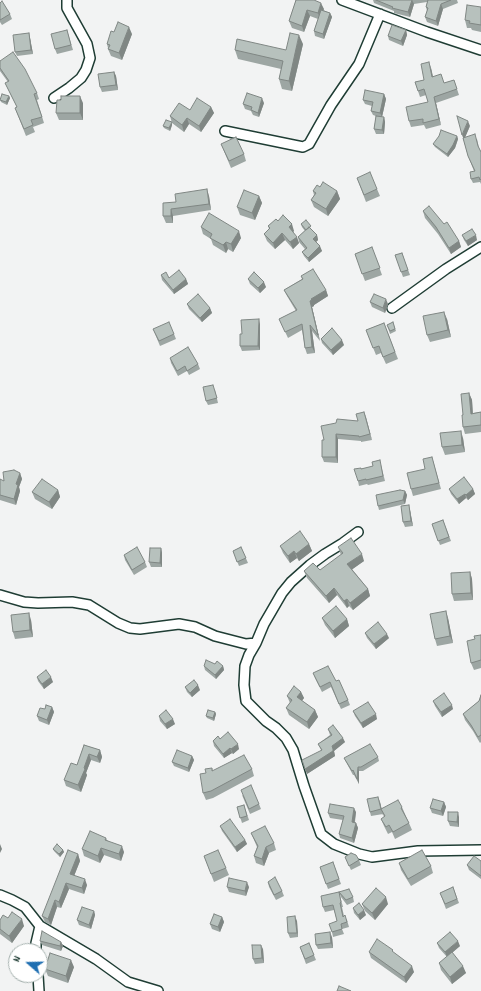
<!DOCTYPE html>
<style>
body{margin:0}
#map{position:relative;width:481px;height:991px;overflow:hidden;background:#f2f3f3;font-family:Dekko,sans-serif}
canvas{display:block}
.north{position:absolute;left:8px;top:943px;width:40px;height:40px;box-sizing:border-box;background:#fff;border:1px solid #a5b1ae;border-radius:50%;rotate:290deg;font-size:11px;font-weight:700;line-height:16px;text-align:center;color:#1f3d34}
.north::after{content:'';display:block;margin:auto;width:14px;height:18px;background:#1f6fb2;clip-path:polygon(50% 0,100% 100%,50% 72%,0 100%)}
</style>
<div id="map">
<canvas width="481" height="991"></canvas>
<div class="north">N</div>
</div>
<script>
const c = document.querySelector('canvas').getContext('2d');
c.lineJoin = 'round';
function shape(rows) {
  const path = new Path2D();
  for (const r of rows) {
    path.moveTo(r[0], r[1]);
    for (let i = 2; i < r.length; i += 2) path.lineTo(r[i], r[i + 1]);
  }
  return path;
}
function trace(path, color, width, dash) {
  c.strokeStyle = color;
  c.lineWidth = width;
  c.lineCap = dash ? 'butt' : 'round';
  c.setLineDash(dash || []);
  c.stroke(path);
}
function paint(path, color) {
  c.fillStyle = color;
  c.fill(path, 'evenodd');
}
const minor = shape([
 [342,0,427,32,481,50],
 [54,98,69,88,81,78,86,70,90,58,87,44,67,8,67,0],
 [225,131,303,147,309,144,331,105,359,64,380,14],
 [392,308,446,269,481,247],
 [0,595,24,602,38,603,72,602,89,605,118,623,130,628,140,629,179,624,195,627,215,636,246,644,256,643,264,624,271,612,282,593,291,582,310,565,325,554,343,543,358,532],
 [256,643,249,655,245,666,244,685,246,701,266,721,276,728,286,738,293,750,304,786,321,834,334,844,359,854,372,857,418,851,481,850],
 [0,895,12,900,25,907,40,926,96,959,128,982,158,991],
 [36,951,36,943,40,926],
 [38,975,39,991]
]);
const wall = shape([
 [296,0,324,9,323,10,330,13,332,17,324,39,315,36,314,31,318,19,310,16,304,32,292,28,289,21],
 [373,0,457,0,458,3,443,9,438,26,427,22,425,17,427,11,426,7,427,2,414,4,410,17,394,13,394,11,374,3],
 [0,3,10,14,12,19,2,25,0,22],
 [481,7,481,32,472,30,471,28,467,28,465,20],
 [67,30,73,50,57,54,55,49],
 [406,30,407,35,403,46,389,40,388,36],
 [114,32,132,34,122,60,111,56,108,49,108,48,107,44],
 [29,33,30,38,33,54,17,56,15,52],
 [303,44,292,91,282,89,279,79,281,69,238,59,235,50,286,50],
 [0,61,37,93,39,99,37,100,44,123,33,127,35,132,26,136,15,108,17,107,5,83,8,82,0,71],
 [431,68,433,76,444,83,454,80,459,95,436,103,441,125,426,129,424,125,411,127,409,121,428,102,426,95,420,97,415,82,424,80],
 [114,72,116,76,118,90,102,92,100,87],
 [384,94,386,99,382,117,384,117,385,122,384,134,376,134,374,129,376,116,373,115,371,111,372,106,365,104,363,100],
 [9,96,10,98,7,105,1,102,0,99],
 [83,103,83,120,59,120,56,113],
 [264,103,259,117,253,115,251,111,245,109,243,104],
 [211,107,214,113,201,132,189,124,184,132,172,123,170,116,190,110],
 [172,125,170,131,164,128,163,126],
 [470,126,465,137,477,139,479,148,481,152,481,184,480,182,473,183,471,179,474,171,468,156,463,138],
 [457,136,458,139,455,148,448,157,435,147,433,144],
 [221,144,244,154,246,161,231,168],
 [357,178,377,189,380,196,366,202],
 [320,187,337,191,340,199,328,216,314,207,311,200,314,195,313,191],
 [209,196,211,210,173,216,173,223,166,223,163,216,176,202],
 [259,196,262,203,255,220,240,215,237,207],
 [423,211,444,224,459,241,461,247,451,254,438,234,425,218],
 [278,221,294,231,293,232,299,243,293,249,285,240,275,249,267,241,264,234,269,229,268,226],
 [301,224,311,228,311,229,317,235,318,240,316,242,322,251,309,262,304,256,302,252,305,249,299,242,298,237,305,231,302,227],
 [201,227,241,238,233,252,228,249,226,253,213,245,211,239,203,234],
 [462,235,477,240,468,246,464,240],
 [372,247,382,275,365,281,355,254],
 [402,253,410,275,403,277,395,255],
 [161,275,169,278,186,279,188,284,174,294,162,280],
 [301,276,326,290,328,296,314,305,314,306,312,307,320,341,312,331,315,353,307,354,305,348,302,330,288,338,279,319,296,311,287,296,284,290,302,279],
 [248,279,266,287,260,293,250,284],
 [370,302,388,304,385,313,372,307],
 [187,304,210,308,212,313,202,322,189,309],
 [447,319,451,337,430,342,427,335],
 [393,322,396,331,390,334,387,325],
 [384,323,398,359,386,364,381,353,376,355,366,330],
 [260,324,260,350,242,351,240,346,242,334],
 [153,329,174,334,176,339,160,346],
 [321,339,344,345,333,355,322,343],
 [170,358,198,364,200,369,189,375,187,371,178,376,171,363],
 [215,390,218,403,208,405,206,401],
 [469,393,472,400,473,413,481,412,481,432,465,434,463,427],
 [364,412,372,440,361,442,361,441,338,439,338,463,324,462,322,457,324,440,358,421],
 [463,438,465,452,445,455,442,447],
 [432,457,434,464,441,489,413,496,411,489,425,469],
 [381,465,385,481,368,485,367,484,359,486,358,481,361,469],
 [20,473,22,479,19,487,20,491,16,505,0,500,0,480,4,481],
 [449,489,473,489,475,494,468,500,466,498,459,504,451,494],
 [58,490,60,497,52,509,35,499,32,492],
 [405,491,407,495,405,504,379,510,378,506],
 [410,510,413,526,405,527,403,522],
 [443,520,451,541,440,545,432,524],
 [309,544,312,551,299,561,297,558,290,563,283,553,280,546],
 [241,547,248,563,239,566,233,551],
 [338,547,364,561,352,569,368,589,370,596,353,610,349,606,347,608,337,595,329,603,307,578,304,571,320,570,341,555],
 [161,548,162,553,162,567,151,567,149,562],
 [124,555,145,562,147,567,134,575,125,560],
 [470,572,472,579,473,600,454,601,452,594],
 [322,618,347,619,349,626,335,638,325,625],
 [448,618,453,643,437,646,435,639],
 [31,620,33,637,15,639,13,632],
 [365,633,389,638,376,649,367,638],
 [481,635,481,668,474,670,471,663,475,639],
 [215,664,223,666,224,670,216,679,205,670,204,666],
 [313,673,336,681,348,700,350,705,341,709,331,687,322,692,315,678],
 [37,677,53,682,44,689,38,681],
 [185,687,200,690,192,697,187,692],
 [301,692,304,698,302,701,315,710,318,717,309,729,289,715,286,708,290,703,287,696],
 [481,695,481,742,480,743,473,731,465,720,463,714,479,701],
 [433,701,453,709,442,717,435,706],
 [52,707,54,712,49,725,39,721,37,716,45,709],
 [353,711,377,719,363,728,355,716],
 [215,712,216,714,214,721,207,718,206,716],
 [159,716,175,724,167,729,160,721],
 [328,729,345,742,334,751,335,756,307,774,321,750,318,744,330,735],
 [220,739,239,749,233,754,232,753,224,758,214,746,213,741],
 [84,745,100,750,102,757,100,763,91,760,86,773,87,775,81,792,66,786,64,780,77,765],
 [192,756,194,760,189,772,174,766,172,762],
 [378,757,379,761,363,771,359,771,359,784,354,775,353,775,346,762,344,758],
 [212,768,213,771,252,769,254,776,213,798,206,800,203,793,206,773],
 [242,795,259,804,261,809,250,814],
 [380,802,381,808,402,807,412,830,395,839,392,832,388,834,384,826,381,819,384,817,382,811,383,814,371,816,370,812],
 [444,802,446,807,443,816,432,813,430,808],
 [244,805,249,820,242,823,237,807],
 [356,812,355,822,356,823,358,828,354,843,340,838,339,834,343,820,330,818,328,813],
 [459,817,459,827,450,826,448,821],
 [220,826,245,840,247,844,237,852,222,831],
 [251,833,274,843,276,850,269,853,264,866,256,863,254,856,257,847],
 [106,838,107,840,124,852,121,861,104,855,100,863,84,856,82,849],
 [53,849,63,850,64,852,60,857,54,851],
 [78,854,80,861,74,876,87,885,84,894,69,889,61,908,57,907,51,925,45,922,42,916],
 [204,856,226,868,229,875,214,882],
 [345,857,359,860,361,865,351,870],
 [481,861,481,879,469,870,467,865],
 [333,862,341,884,328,889,320,867],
 [399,863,431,866,433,873,411,886,401,870],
 [268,882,282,891,284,896,276,900,269,887],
 [227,887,249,887,246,896,229,892],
 [453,887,459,903,446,909,440,893],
 [339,892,353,897,354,902,347,905,341,897],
 [339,892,343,907,342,907,344,916,347,920,349,927,342,929,344,934,333,937,332,932,337,921,334,910,325,912,323,907],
 [362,904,388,904,375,920,365,911],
 [353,908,366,915,360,920,354,913],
 [94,911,95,915,91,929,79,925,77,920],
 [222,917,224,922,220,932,212,929,210,924],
 [8,918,24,926,12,943,0,934,0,920],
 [297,921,298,937,290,938,288,933],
 [332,937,333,948,318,949,316,945],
 [40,941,61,942,63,946,61,951,42,945],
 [309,943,316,960,306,964,300,947],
 [437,943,460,946,452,953,466,973,452,984,441,970,439,963,447,957,439,948],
 [263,949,264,963,255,964,253,959],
 [369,952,414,972,406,983,371,958],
 [74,967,68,983,48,976,45,969]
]);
const shadedWall = shape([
 [412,0,414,4,410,17,408,12],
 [321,3,324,9,320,19,318,13],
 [441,4,443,9,438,26,436,21],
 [307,10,310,16,304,32,302,26],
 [330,13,332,17,324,39,323,34],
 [129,27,132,34,122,60,119,53],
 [406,30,407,35,403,46,401,41],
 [29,33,30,38,33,54,31,50],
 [299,35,303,44,292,91,289,81],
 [429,62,431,68,434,83,432,77],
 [114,72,116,76,118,90,116,85],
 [384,94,386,99,382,117,380,113],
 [9,96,10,98,7,105,6,102],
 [80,96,83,103,83,120,80,113],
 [434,97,436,103,441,125,439,119],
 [262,98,264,103,259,117,258,113],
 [211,107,214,113,201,132,199,126],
 [384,117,385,122,384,134,382,130],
 [187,118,189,124,184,132,182,125],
 [468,121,470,126,464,140,462,135],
 [172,122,172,125,170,131,169,128],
 [457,136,458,139,455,148,448,157,447,154],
 [207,189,209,196,211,210,209,204],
 [337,191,340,199,328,216,326,209],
 [259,196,262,203,255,220,252,213],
 [171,209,173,216,173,223,171,216],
 [292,224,294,231,291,234,289,227],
 [239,231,241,238,233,252,231,244],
 [282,233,285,240,275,249,273,243],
 [317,235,318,240,315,243,313,239],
 [476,235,477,240,468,246,466,241],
 [297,237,299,243,293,249,290,242],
 [459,241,461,247,451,254,449,248],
 [226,242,228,249,226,253,223,245],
 [320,246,322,251,309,262,308,258],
 [186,279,188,284,174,294,173,290],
 [264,282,266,287,260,293,258,288],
 [326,290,328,296,314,305,314,306,312,307,320,341,318,335,310,301,311,299],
 [386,299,388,304,385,313,383,308],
 [210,308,212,313,202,322,200,318],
 [444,312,447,319,451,337,448,330],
 [259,319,260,324,260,350,258,346],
 [310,325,312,331,315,353,312,347],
 [342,340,344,345,333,355,331,350],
 [469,393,472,400,473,420,471,414],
 [364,412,366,417,372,440,370,434],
 [461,431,463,438,465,452,462,445],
 [336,434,338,439,338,463,336,457],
 [20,473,22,479,19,487,20,491,16,505,14,499,16,484],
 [473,489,475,494,468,500,466,495],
 [58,490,60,497,52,509,49,502],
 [405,491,407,495,405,504,403,500],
 [465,494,466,498,459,504,457,499],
 [409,505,410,510,413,526,411,521],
 [309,544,312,551,299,561,296,554],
 [161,548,162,553,162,567,160,563],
 [294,551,297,558,290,563,288,556],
 [362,554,364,561,350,571,347,564],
 [470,572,472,579,473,600,471,593],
 [334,588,337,595,329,603,326,596],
 [368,589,370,596,353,610,350,603],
 [347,599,349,606,347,608,344,601],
 [446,611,448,618,453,643,450,636],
 [29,613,31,620,33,637,30,630],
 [347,619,349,626,335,638,333,631],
 [387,634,389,638,376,649,374,644],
 [223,666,224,670,216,679,215,675],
 [51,677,53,682,44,689,42,684],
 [198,685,200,690,192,697,190,693],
 [301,692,304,698,299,704,297,697],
 [452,705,453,709,442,717,441,712],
 [52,707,54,712,49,725,47,720],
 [315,710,318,717,309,729,307,722],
 [215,712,216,714,214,721,213,718],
 [376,714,377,719,363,728,361,723],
 [173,719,175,724,167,729,165,724],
 [343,738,345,742,334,751,335,756,307,774,305,769,332,746],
 [238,744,239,749,233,754,231,749],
 [230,748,232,753,224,758,223,754],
 [100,750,102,757,100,763,97,757],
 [89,754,91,760,86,773,87,775,81,792,78,785],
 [192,756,194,760,189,772,188,768],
 [358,767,359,771,359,784,357,779],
 [378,797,380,802,383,814,381,809],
 [444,802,446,807,443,816,441,811],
 [354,808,356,812,354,826,352,822],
 [458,812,459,817,459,827,457,822],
 [356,823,358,828,354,843,352,838],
 [245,840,247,844,237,852,235,847],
 [0,844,2,849,0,853],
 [122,846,124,852,121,861,119,854],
 [266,847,269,853,264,866,262,859],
 [101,848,104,855,100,863,98,856],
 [63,850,64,852,60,857,59,854],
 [78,854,80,861,72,881,70,874],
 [85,879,87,885,84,894,82,888],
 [247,882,249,887,246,896,245,891],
 [66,883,69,889,61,908,59,902],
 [386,897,388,904,375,920,372,913],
 [55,900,57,907,51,925,48,919],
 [364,910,366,915,360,920,358,915],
 [94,911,95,915,91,929,89,925],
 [295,916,297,921,298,937,297,933],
 [222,917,224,922,220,932,218,927],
 [22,919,24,926,12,943,9,936],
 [330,932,332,937,333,948,331,943],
 [458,941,460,946,447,957,445,952],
 [61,942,63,946,61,951,60,946],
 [261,945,263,949,264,963,262,958],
 [71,960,74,967,68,983,66,976],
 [412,966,414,972,406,983,404,977],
 [463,966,466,973,452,984,450,977]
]);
const building = shape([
 [296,0,314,0,321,3,318,13,307,10,302,26,289,21,296,0],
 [376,0,412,0,408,12,392,8,393,7,376,0],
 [428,0,451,0,441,4,436,21,425,17,428,8,426,7,428,0],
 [2,1,10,14,0,20,0,3,2,1],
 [467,5,481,7,481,25,469,23,470,21,465,20,467,5],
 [321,10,330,13,323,34,314,31,321,10],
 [118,22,129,27,119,53,108,49,110,45,107,44,111,31,114,32,118,22],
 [392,25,406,30,401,41,388,36,392,25],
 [67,30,71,45,55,49,51,34,67,30],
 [29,33,31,50,15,52,13,35,29,33],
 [290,33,299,35,289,81,279,79,283,61,235,50,237,39,286,50,290,33],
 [13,52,25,69,37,93,34,94,42,117,31,120,33,125,24,129,15,108,17,107,5,83,9,81,0,68,0,61,13,52],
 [429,62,432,77,441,74,444,83,454,80,457,89,434,97,439,119,423,123,423,119,409,121,406,107,428,102,424,89,418,91,415,82,424,80,421,64,429,62],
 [114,72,116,85,100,87,98,74,114,72],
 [365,90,384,94,380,113,371,111,373,102,363,100,365,90],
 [247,93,262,98,258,113,251,110,252,107,243,104,247,93],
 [2,94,9,96,6,102,0,100,2,94],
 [61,96,80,96,80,113,56,113,57,100,61,100,61,96],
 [197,98,211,107,199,126,187,118,182,125,170,116,179,103,190,110,197,98],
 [376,116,384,117,382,130,374,129,376,116],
 [457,116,468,121,462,135,457,116],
 [166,120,172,122,169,128,163,126,166,120],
 [441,130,457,136,453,145,447,154,433,144,439,136,441,130],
 [475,134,478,146,481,152,481,179,480,180,479,177,471,179,470,172,475,171,468,156,463,138,475,134],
 [236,137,244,154,229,161,221,144,236,137],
 [370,172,377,189,364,195,357,178,370,172],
 [323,182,337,191,326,209,311,200,316,193,313,191,317,185,320,187,323,182],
 [207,189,209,204,171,209,171,216,163,216,163,203,176,202,175,194,207,189],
 [244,190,259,196,252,213,237,207,244,190],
 [429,206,444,224,447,222,459,241,449,248,436,227,423,211,429,206],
 [209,213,239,231,231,244,226,242,223,245,210,238,212,234,201,227,209,213],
 [283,215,292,224,289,227,297,237,290,242,282,233,273,243,264,234,270,228,268,226,276,219,278,221,283,215],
 [306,220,311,226,306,230,301,224,306,220],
 [309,227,317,235,313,239,320,246,308,258,302,252,307,248,298,237,309,227],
 [472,229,476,235,466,241,462,235,472,229],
 [372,247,380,268,362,274,355,254,372,247],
 [402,253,408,270,401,272,395,255,402,253],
 [313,269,326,290,311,299,312,300,310,301,318,335,310,325,312,347,305,348,302,324,285,332,279,319,297,310,284,290,303,279,301,276,313,269],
 [179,270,186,279,173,290,161,275,166,272,169,278,179,270],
 [254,272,264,282,258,288,248,279,254,272],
 [198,294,210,308,200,318,187,304,198,294],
 [374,294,386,299,383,308,370,302,374,294],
 [444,312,448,330,427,335,423,316,444,312],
 [259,319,258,346,240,346,240,334,242,334,241,320,259,319],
 [169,322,174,334,159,341,153,329,169,322],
 [393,322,395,329,390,331,387,325,393,322],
 [384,323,395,352,383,357,379,346,373,348,366,330,384,323],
 [332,328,342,340,331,350,321,339,332,328],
 [188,347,198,364,187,371,185,366,177,371,170,358,188,347],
 [213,385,217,398,206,401,203,387,213,385],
 [469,393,471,414,481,412,481,425,463,427,462,415,463,415,461,394,469,393],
 [364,412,370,434,359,437,359,436,336,434,336,457,322,457,322,440,324,440,321,426,336,423,337,419,358,421,356,414,364,412],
 [461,431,462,445,442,447,440,433,461,431],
 [432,457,439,483,411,489,407,473,425,469,423,459,432,457],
 [380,460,383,476,366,480,366,479,358,481,354,469,361,468,361,469,373,466,372,462,380,460],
 [14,470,20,473,16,484,18,485,14,499,0,495,0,479,4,481,3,472,14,470],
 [464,477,473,489,466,495,465,494,457,499,449,489,464,477],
 [42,479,58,490,49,502,32,492,42,479],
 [400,490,405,491,403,500,378,506,376,495,400,490],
 [409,505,411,521,403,522,401,506,409,505],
 [443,520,449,537,438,541,432,524,443,520],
 [300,531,309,544,296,554,294,551,288,556,280,546,300,531],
 [351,538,362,554,347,564,368,589,350,603,347,599,344,601,334,588,326,596,304,571,313,563,320,570,343,553,338,547,351,538],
 [137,547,145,562,132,570,124,555,137,547],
 [241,547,246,558,237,562,233,551,241,547],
 [150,548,161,548,160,563,149,562,150,548],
 [470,572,471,593,452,594,451,573,470,572],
 [336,606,347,619,333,631,322,618,336,606],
 [446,611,450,636,435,639,430,614,446,611],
 [29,613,30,630,13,632,11,615,29,613],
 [378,622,387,634,374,644,365,633,378,622],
 [481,635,481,660,471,663,467,641,475,639,474,636,481,635],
 [206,660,215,664,217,661,223,666,215,675,204,666,206,660],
 [328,666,336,681,339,680,348,700,339,704,330,682,320,687,313,673,328,666],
 [46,670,51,677,42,684,37,677,46,670],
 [194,680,198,685,190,693,185,687,194,680],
 [294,686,301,692,297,697,315,710,307,722,286,708,292,700,287,696,294,686],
 [444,693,452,705,441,712,433,701,444,693],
 [481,695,481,735,478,737,471,725,463,714,479,701,481,695],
 [368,702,376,714,361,723,353,711,368,702],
 [46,705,52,707,47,720,37,716,40,708,45,709,46,705],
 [166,710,173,719,165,724,159,716,166,710],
 [208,710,215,712,213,718,206,716,208,710],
 [333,725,343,738,332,746,333,749,333,751,305,769,302,760,322,750,318,744,332,735,328,729,333,725],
 [228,732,238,744,231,749,230,748,223,754,213,741,218,736,220,739,228,732],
 [370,744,378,757,361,767,358,767,357,779,353,770,352,771,344,758,370,744],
 [84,745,100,750,97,757,89,754,84,768,85,769,78,785,64,780,71,763,77,765,84,745],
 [177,750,192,756,188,768,172,762,177,750],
 [244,755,252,769,211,791,203,793,200,774,206,773,205,769,212,768,212,771,244,755],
 [251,785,259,804,249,809,241,790,251,785],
 [378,797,381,809,370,812,367,799,378,797],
 [433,799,444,802,441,811,430,808,433,799],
 [398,800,402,807,401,808,409,823,393,832,389,825,386,827,381,819,385,816,381,809,398,800],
 [330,804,354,808,352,822,356,823,352,838,339,834,344,816,328,813,330,804],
 [244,805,247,816,240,818,237,807,244,805],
 [448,812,458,812,457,822,448,821,448,812],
 [230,819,245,840,235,847,220,826,230,819],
 [265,826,274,843,266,847,262,859,254,856,258,846,251,833,265,826],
 [90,831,106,838,105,840,122,846,119,854,101,848,98,856,82,849,90,831],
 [57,844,63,850,59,854,53,849,57,844],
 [68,850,78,854,70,874,85,879,82,888,66,883,59,902,55,900,48,919,42,916,68,850],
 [218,850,226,868,211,874,204,856,218,850],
 [422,850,431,866,408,879,399,863,422,850],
 [351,853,356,855,359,860,349,866,345,857,351,853],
 [474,856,481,861,481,876,467,865,474,856],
 [333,862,339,879,326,884,320,867,333,862],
 [275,877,282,891,274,895,268,882,275,877],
 [229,878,247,882,245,891,227,887,229,878],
 [453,887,457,899,445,904,440,893,453,887],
 [376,888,386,897,372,913,362,904,376,888],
 [349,889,353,897,346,900,339,892,349,889],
 [339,892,341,902,340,903,343,917,345,915,347,922,341,924,342,929,332,932,329,924,337,921,333,905,323,907,321,896,339,892],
 [359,903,364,910,358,915,353,908,359,903],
 [82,907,94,911,89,925,77,920,82,907],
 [12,912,22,919,9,936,0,929,0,920,3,915,8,918,12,912],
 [214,914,222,917,218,927,210,924,214,914],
 [295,916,297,933,288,933,287,917,295,916],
 [42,931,61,942,60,946,40,941,42,931],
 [330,932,331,943,316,945,315,934,330,932],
 [450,932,458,941,445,952,437,943,450,932],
 [377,939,393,950,392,951,412,966,404,977,369,952,377,939],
 [309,943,314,955,305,959,300,947,309,943],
 [252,945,261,945,262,958,253,959,252,945],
 [452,952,463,966,450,977,439,963,452,952],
 [50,953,71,960,66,976,45,969,50,953],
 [339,986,351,991,337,991,339,986]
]);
trace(minor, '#1f3d34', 12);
trace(minor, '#fff', 9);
paint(wall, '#9da6a3');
paint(shadedWall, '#808784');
paint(building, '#b7c1bd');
trace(building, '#808784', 1);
</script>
